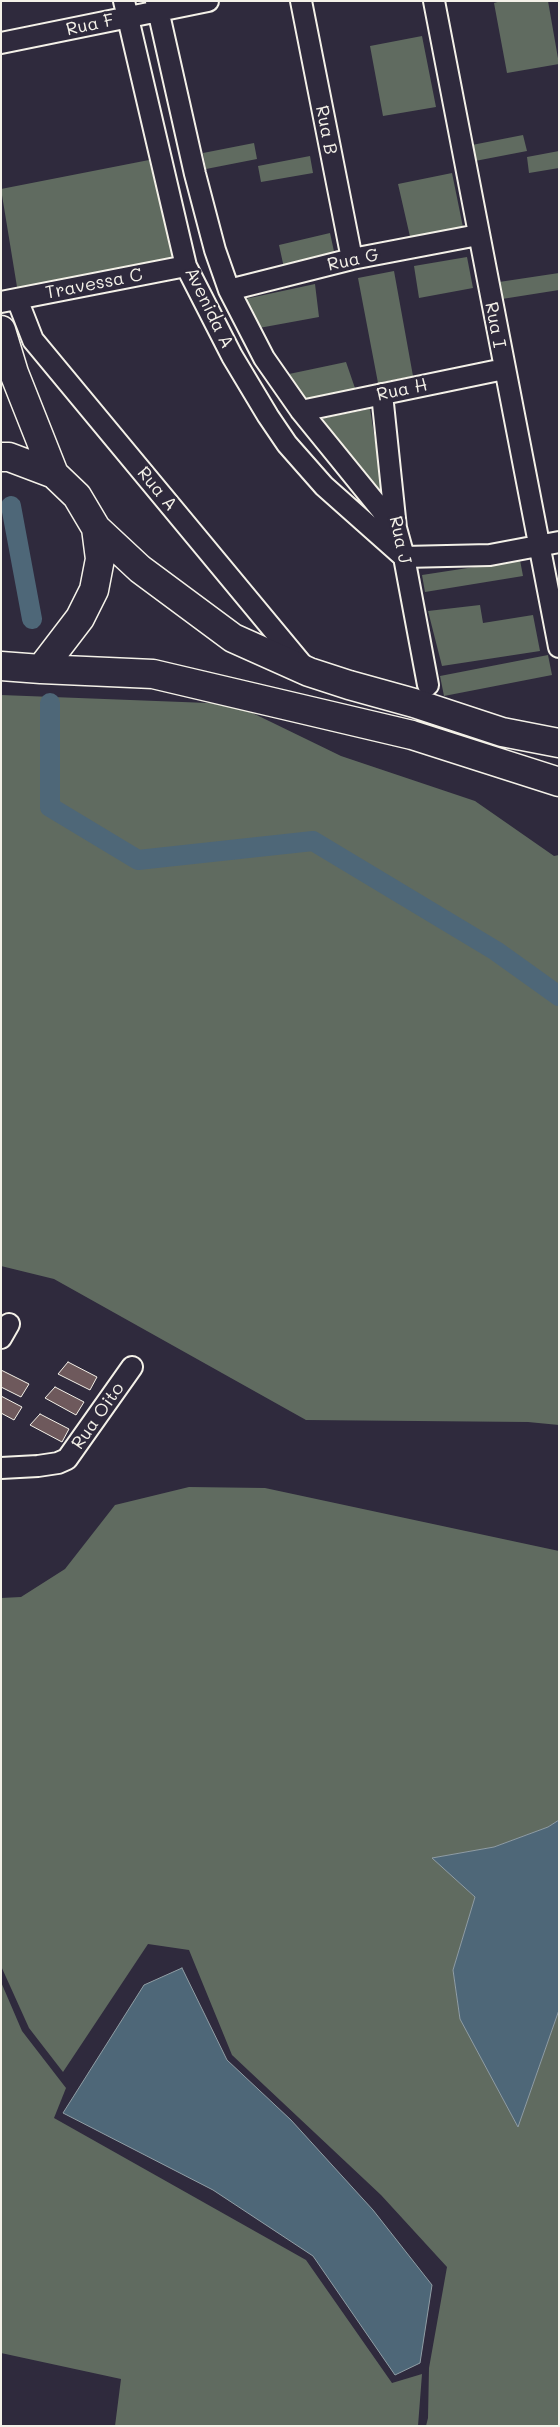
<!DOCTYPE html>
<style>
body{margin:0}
#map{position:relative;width:560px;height:2427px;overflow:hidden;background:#2f2a3d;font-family:Mali,sans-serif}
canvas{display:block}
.frame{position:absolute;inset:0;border:2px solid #f4f1e8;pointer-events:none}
</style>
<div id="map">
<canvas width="560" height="2427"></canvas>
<div class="frame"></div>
</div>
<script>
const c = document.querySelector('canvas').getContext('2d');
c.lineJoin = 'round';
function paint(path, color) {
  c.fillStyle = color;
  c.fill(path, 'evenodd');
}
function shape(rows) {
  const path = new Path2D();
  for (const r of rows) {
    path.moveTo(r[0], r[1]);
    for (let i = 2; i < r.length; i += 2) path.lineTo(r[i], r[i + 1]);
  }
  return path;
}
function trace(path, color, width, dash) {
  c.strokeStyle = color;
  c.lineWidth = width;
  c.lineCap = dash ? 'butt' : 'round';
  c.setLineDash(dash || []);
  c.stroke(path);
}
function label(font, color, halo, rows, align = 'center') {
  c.font = font + ' Mali,sans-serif';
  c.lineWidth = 5;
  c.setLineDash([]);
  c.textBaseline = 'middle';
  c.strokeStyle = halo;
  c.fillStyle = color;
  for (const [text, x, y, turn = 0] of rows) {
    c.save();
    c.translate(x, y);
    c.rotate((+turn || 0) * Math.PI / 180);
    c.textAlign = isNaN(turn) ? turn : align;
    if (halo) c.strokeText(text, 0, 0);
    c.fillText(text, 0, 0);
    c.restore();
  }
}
const green = shape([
 [501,1,548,1,559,64,507,73,494,3],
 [422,36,436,107,383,116,370,46],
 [523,135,527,151,475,161,472,145],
 [254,143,257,159,206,169,203,153],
 [559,151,559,168,529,173,527,157],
 [310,156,313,173,261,182,258,166],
 [149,160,175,261,18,293,1,189],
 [452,173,464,232,411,241,398,184],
 [330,233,335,256,284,268,279,245],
 [467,257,473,288,419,298,414,266],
 [394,271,413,376,378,383,358,278],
 [559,273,559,290,502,299,499,282],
 [315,284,319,317,259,328,245,299],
 [346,362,356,391,302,403,289,374],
 [370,409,384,496,319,419],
 [520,560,523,576,425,592,422,575],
 [480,605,483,623,533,615,540,651,442,666,428,611],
 [548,655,552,675,444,696,440,676],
 [1,695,234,704,341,756,475,801,554,856,559,855,559,1425,528,1422,306,1420,54,1279,1,1266],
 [189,1487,265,1488,559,1551,559,1820,548,1827,494,1847,433,1858,475,1897,453,1970,460,2018,518,2127,559,2010,559,2426,426,2426,428,2418,429,2368,447,2267,381,2195,232,2055,189,1950,148,1944,63,2072,29,2028,1,1966,1,1598,21,1597,65,1569,115,1505],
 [1,1982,22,2031,66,2088,54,2118,306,2260,392,2383,422,2374,418,2426,115,2426,121,2379,1,2353]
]);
const water = shape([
 [559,1820,559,2010,518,2127,460,2019,453,1970,475,1897,432,1858,494,1847,548,1827,559,1820],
 [182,1968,227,2060,291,2120,373,2210,432,2285,420,2363,395,2375,313,2256,213,2190,63,2113,144,1985,182,1968]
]);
const canal = shape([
 [11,506,32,619],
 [50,703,50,807,138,860,313,841,496,951,559,996]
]);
const building = shape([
 [68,1362,97,1377,90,1390,58,1374,68,1362],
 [1,1370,29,1384,21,1397,1,1387,1,1370],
 [55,1387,84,1402,76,1415,45,1398,55,1387],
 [1,1396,22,1407,14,1420,1,1413,1,1396],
 [40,1414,69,1429,62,1442,30,1425,40,1414]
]);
const street = shape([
 [124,1,186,266,232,356,268,416,287,444,324,486,404,557,490,555,559,542],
 [156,1,195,174,215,250,229,290,264,358,301,411,396,528],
 [301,1,352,259],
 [434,1,559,647],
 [1,43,208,1],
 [229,290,352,259,478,235],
 [17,299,33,340,305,668],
 [1,302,186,266],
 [382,394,396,528,404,557,428,685],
 [301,411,504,369],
 [1,1338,9,1324],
 [1,1468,38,1466,58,1463,67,1459,132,1367]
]);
const secondary = shape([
 [1,330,14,373,54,474],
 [1,457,9,457,54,474,77,496,96,528,100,559,94,590,80,618,41,669,1,666],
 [96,528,140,569,233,638,309,672,349,685,414,703,502,732,559,743],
 [41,669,153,674,412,735,559,782]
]);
const streetNames = [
 ["Rua F",90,25,-12],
 ["Rua B",326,130,79],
 ["Rua G",353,260,-12],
 ["Travessa C",94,284,-11],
 ["Avenida A",209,308,64],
 ["Rua I",495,325,79],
 ["Rua H",402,390,-12],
 ["Rua A",157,489,50],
 ["Rua J",400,540,78],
 ["Rua Oito",98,1416,-55]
];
paint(green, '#606b60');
paint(water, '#4e6778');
trace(water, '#909ea5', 1);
trace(canal, '#4e6778', 20);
paint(building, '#6e595c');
trace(building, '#f4f1e8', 1);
trace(street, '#f4f1e8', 24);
trace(secondary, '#f4f1e8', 31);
trace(street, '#2f2a3d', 20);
trace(secondary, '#2f2a3d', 28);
label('18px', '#f4f1e8', '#2f2a3d', streetNames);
</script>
